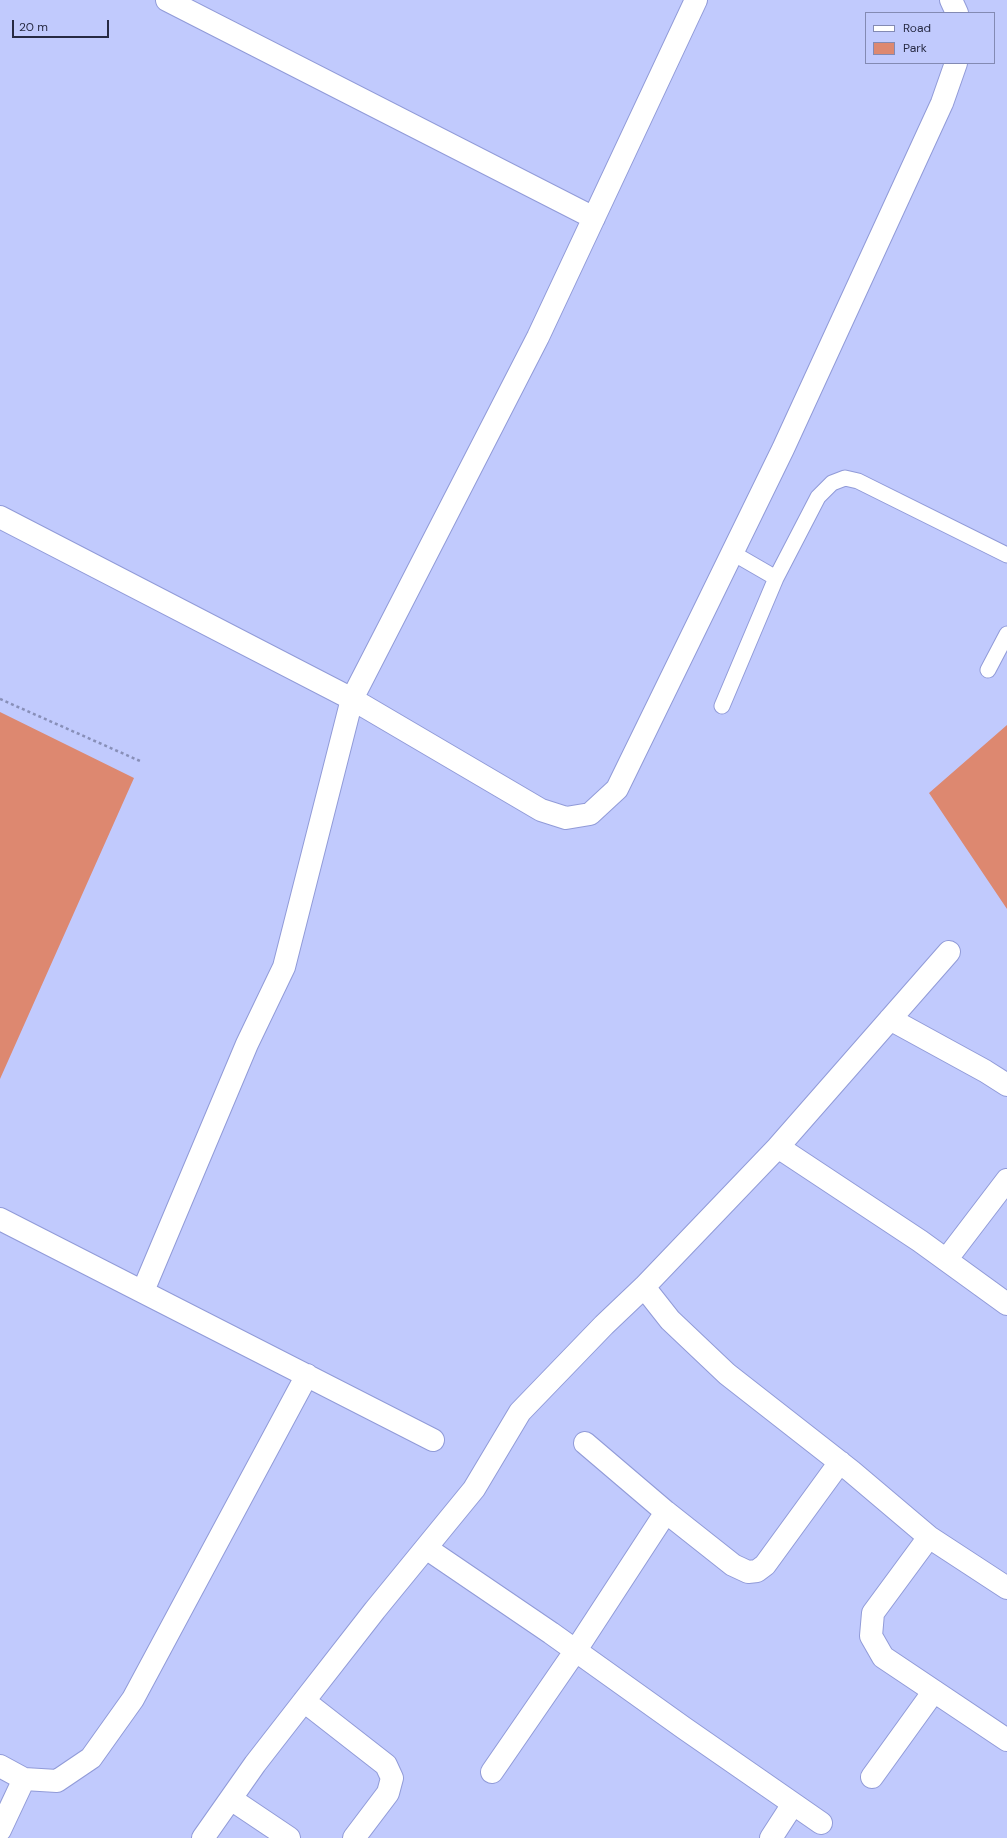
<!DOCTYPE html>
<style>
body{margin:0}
#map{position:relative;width:1007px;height:1838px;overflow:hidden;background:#c1cafd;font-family:"DM Sans",sans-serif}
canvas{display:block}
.legend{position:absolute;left:865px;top:12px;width:130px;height:52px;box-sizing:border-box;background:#c1cafd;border:1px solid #838ab3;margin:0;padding:5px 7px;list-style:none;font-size:12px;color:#272a43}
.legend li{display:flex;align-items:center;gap:8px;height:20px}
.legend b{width:20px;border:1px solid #838ab3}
.scale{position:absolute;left:12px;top:20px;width:97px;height:18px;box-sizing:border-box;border:2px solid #272a43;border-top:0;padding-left:5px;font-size:12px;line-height:14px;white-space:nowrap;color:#272a43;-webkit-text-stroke:3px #c1cafd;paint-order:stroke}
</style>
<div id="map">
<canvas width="1007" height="1838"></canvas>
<ul class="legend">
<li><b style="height:5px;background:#fff"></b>Road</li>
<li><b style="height:11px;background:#dd8870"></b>Park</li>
</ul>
<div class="scale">20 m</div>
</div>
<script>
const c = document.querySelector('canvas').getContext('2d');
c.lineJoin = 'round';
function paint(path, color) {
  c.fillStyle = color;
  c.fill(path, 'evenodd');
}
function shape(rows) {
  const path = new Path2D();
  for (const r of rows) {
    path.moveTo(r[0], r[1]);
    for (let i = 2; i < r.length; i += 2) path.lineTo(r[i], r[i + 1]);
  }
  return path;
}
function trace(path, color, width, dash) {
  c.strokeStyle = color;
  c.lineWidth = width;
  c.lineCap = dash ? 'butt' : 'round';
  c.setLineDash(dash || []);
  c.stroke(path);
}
const green = shape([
 [0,712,134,778,0,1079],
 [1007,725,1007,909,929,793]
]);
const path = shape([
 [0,699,140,761]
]);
const service = shape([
 [731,552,776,578],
 [988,670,1007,634],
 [722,706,776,578,818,497,832,483,845,478,858,481,1007,555]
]);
const minor = shape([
 [167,0,594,218],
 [951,0,957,13],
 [0,517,352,699,541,810,566,818,590,814,617,789,783,449,942,103,956,63],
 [890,1019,985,1071,1007,1085],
 [778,1147,949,952],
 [0,1219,433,1440],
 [946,1260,1007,1180],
 [644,1287,670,1320,727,1374,851,1471,929,1537,1007,1588],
 [143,1291,247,1044,284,967,352,699,538,337,696,0],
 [585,1443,666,1512,733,1565,748,1572,757,1571,765,1565,840,1462],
 [929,1537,873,1613,871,1636,883,1657,1007,1740],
 [426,1548,551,1633,684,1728,821,1823],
 [304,1701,386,1765,392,1778,388,1793,354,1838],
 [0,1766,24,1779,57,1781,91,1758,133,1699,307,1375],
 [492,1772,576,1650,666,1512],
 [872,1777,934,1691],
 [231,1799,289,1838],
 [0,1830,24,1779],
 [203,1838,255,1764,304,1701,375,1610,474,1489,520,1412,604,1325,644,1287,778,1147,920,1241,1007,1304],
 [771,1838,793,1804]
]);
paint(green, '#dd8870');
trace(service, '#919bd8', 17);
trace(minor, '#919bd8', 24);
trace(path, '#888fb8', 2.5, [3, 3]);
trace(service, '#fff', 15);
trace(minor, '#fff', 22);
</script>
